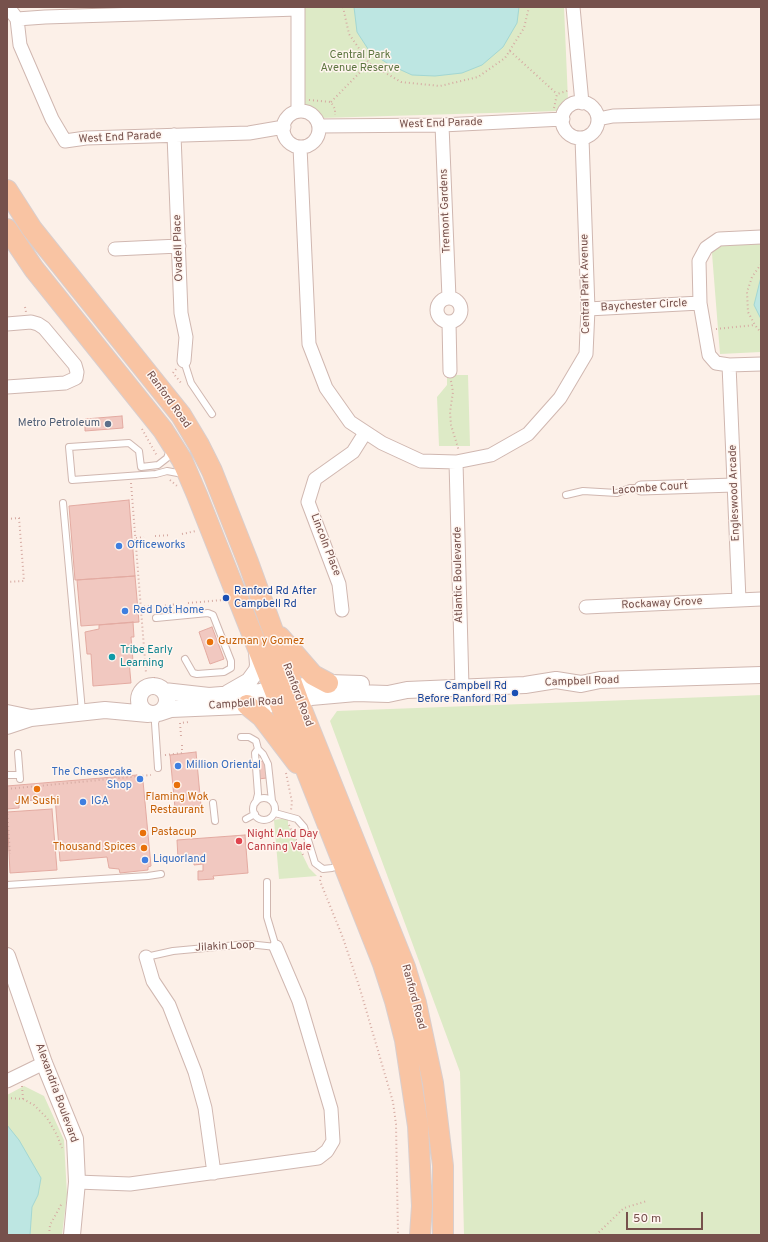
<!DOCTYPE html>
<style>
body{margin:0}
#map{position:relative;width:768px;height:1242px;overflow:hidden;background:#fcf0e8;font-family:Overpass,sans-serif}
canvas{display:block}
.frame{position:absolute;inset:0;border:8px solid #76514c;pointer-events:none}
.scale{position:absolute;left:626px;top:1212px;width:77px;height:18px;box-sizing:border-box;border:2px solid #76514c;border-top:0;padding-left:5px;font-size:12px;line-height:14px;white-space:nowrap;color:#76514c;-webkit-text-stroke:3px #fff5ef;paint-order:stroke}
</style>
<div id="map">
<canvas width="768" height="1242"></canvas>
<div class="frame"></div>
<div class="scale">50 m</div>
</div>
<script>
const c = document.querySelector('canvas').getContext('2d');
c.lineJoin = 'round';
function paint(path, color) {
  c.fillStyle = color;
  c.fill(path, 'evenodd');
}
function shape(rows) {
  const path = new Path2D();
  for (const r of rows) {
    if (r.length === 3) {
      path.moveTo(r[0] + r[2], r[1]);
      path.arc(r[0], r[1], r[2], 0, 2 * Math.PI);
      continue;
    }
    path.moveTo(r[0], r[1]);
    for (let i = 2; i < r.length; i += 2) path.lineTo(r[i], r[i + 1]);
  }
  return path;
}
function trace(path, color, width, dash) {
  c.strokeStyle = color;
  c.lineWidth = width;
  c.lineCap = dash ? 'butt' : 'round';
  c.setLineDash(dash || []);
  c.stroke(path);
}
function label(font, color, halo, rows, align = 'center') {
  c.font = font + ' Overpass,sans-serif';
  c.lineWidth = 3;
  c.setLineDash([]);
  c.textBaseline = 'middle';
  c.strokeStyle = halo;
  c.fillStyle = color;
  for (const [text, x, y, turn = 0] of rows) {
    c.save();
    c.translate(x, y);
    c.rotate((+turn || 0) * Math.PI / 180);
    c.textAlign = isNaN(turn) ? turn : align;
    if (halo) c.strokeText(text, 0, 0);
    c.fillText(text, 0, 0);
    c.restore();
  }
}
const green = shape([
 [304,7,564,7,568,100,559,111,320,118,305,107],
 [761,239,761,352,720,354,711,241],
 [447,375,468,375,470,446,439,446,437,397,447,385],
 [761,695,761,1235,464,1235,460,1072,330,721,337,711],
 [288,818,288,825,309,868,317,876,279,879,274,820],
 [24,1086,44,1096,64,1140,67,1195,62,1235,7,1235,7,1095]
]);
const water = shape([
 [354,7,519,7,517,23,503,47,482,65,462,73,435,76,412,75,390,65,370,52,357,32,354,7],
 [761,277,761,319,754,305,761,277],
 [7,1125,19,1140,41,1178,38,1195,32,1207,30,1235,7,1235,7,1125]
]);
const building = shape([
 [122,416,123,428,85,431,85,419,122,416],
 [129,500,135,576,75,580,69,506,129,500],
 [135,576,139,622,81,626,77,580,135,576],
 [133,622,134,637,131,637,133,661,129,661,131,683,93,686,91,654,87,654,85,632,99,629,99,625,133,622],
 [212,627,224,659,210,664,199,632,212,627],
 [196,752,201,806,175,808,170,755,196,752],
 [266,761,267,778,258,779,257,762,266,761],
 [137,775,143,781,151,866,148,867,148,870,120,873,119,869,109,868,107,857,60,861,55,797,19,802,19,808,7,809,7,786,137,775],
 [52,809,57,870,10,873,7,812,52,809],
 [245,835,248,873,213,876,214,879,198,880,198,871,203,871,203,864,194,865,194,858,178,859,177,840,245,835]
]);
const path = shape([
 [343,7,349,34,369,63,401,82,440,86,478,77,505,58,524,28,529,7],
 [510,51,557,94],
 [309,100,331,102,335,109,335,115],
 [331,102,369,63],
 [554,108,557,94,570,90],
 [761,264,752,277,747,292,748,312,755,325,761,333],
 [25,307,26,312],
 [716,329,755,325],
 [176,369,173,373,182,384],
 [451,381,453,392,450,412,451,425,459,451],
 [142,429,157,456],
 [170,480,177,486],
 [131,483,146,673],
 [7,519,19,518,24,581,7,582],
 [182,534,196,531],
 [155,536,171,535],
 [136,538,144,537],
 [188,603,223,600],
 [161,606,177,604],
 [140,607,150,606],
 [154,678,156,678],
 [181,736,180,723,189,722],
 [165,755,182,753,182,744],
 [286,773,292,802,291,810],
 [7,789,151,775],
 [7,810,10,854],
 [289,825,303,855],
 [321,876,320,881,343,938,360,989,393,1102,396,1124,398,1235],
 [22,1086,23,1099],
 [7,1098,23,1099,34,1105,47,1118,57,1135,62,1148],
 [49,1235,50,1225,62,1203],
 [596,1235,624,1208,647,1201]
]);
const service = shape([
 [184,361,191,383,212,414],
 [170,450,167,458,158,465,141,467,139,451,129,443,69,447,72,480,156,474,167,471,183,474],
 [566,495,583,491,617,493,630,488,641,488],
 [63,503,82,711],
 [156,618,208,613,213,615,231,661,231,668,224,672,197,674,193,673,185,659],
 [241,737,249,737,256,741,258,749,263,754,268,764,272,801],
 [18,753,20,779],
 [158,768,155,723,158,714],
 [7,775,19,775],
 [264,809,11],
 [256,802,258,794,255,753,258,749],
 [213,803,215,821],
 [275,813,297,819,304,827,315,863,323,869,332,868,341,865],
 [246,819,255,814],
 [7,885,148,876,161,874],
 [146,957,173,951,248,944,276,947,267,917,267,882]
]);
const minor = shape([
 [8,7,17,19,45,17,298,9],
 [298,7,298,111],
 [573,7,582,103],
 [17,19,20,45,52,119,65,141,86,138,249,133,284,127],
 [580,120,18],
 [301,129,18],
 [598,119,613,116,761,112],
 [442,125,449,298],
 [319,126,442,125,563,119],
 [174,135,181,313,186,337,184,361],
 [300,147,309,344,326,388,350,422,382,443,421,461,456,462,491,455,528,434,560,398,586,354,588,309,582,138],
 [761,237,719,239,706,248,699,261,700,303,709,355,716,363,729,365,761,364],
 [115,249,179,246],
 [449,310,12],
 [588,309,700,303],
 [449,322,450,371],
 [7,324,31,322,38,324,44,328,75,365,77,372,76,378,65,383,7,387],
 [729,365,739,600,761,599],
 [456,462,462,687],
 [641,488,734,485],
 [586,607,739,600],
 [342,610,339,584,308,502,315,479,353,452,365,433],
 [146,957,153,981,169,1005,195,1072,205,1108,214,1173],
 [7,1081,44,1063],
 [77,1182,130,1184,318,1158,327,1151,333,1141,331,1109,299,1001,276,947]
]);
const tertiary = shape([
 [153,700,14],
 [164,691,209,696,260,692,328,683,361,684],
 [228,693,249,681,257,670,258,665,257,651],
 [7,713,31,718],
 [159,713,171,709,266,705,311,697,356,693,388,694,407,690,525,685,556,680,581,684,600,680,761,675],
 [7,726,31,718,105,710,148,714],
 [7,956,44,1063,75,1139,77,1182,72,1235]
]);
const primary = shape([
 [7,190,32,229,181,415,199,445,212,471,248,562,298,700,405,967,416,1003,433,1083,443,1166,443,1235],
 [7,229,34,269,163,430,182,460,197,495,383,964,395,1001,405,1040,418,1126,422,1206,420,1235],
 [280,637,313,675,328,683],
 [247,705,262,717,297,763]
]);
const markers = [
 [108,424,4,"#5c6f8a"],
 [119,546,4,"#3f7fe0"],
 [226,598,4,"#1a4fb4"],
 [125,611,4,"#3f7fe0"],
 [210,642,4,"#e8710a"],
 [112,657,4,"#0f9aa8"],
 [515,693,4,"#1a4fb4"],
 [178,766,4,"#3f7fe0"],
 [140,779,4,"#3f7fe0"],
 [177,785,4,"#e8710a"],
 [37,789,4,"#e8710a"],
 [83,802,4,"#3f7fe0"],
 [143,833,4,"#e8710a"],
 [239,841,4,"#e0444e"],
 [144,848,4,"#e8710a"],
 [145,860,4,"#3f7fe0"]
];
const parkNames = [
 ["Central Park",360,56],
 ["Avenue Reserve",360,69]
];
const streetNames = [
 ["West End Parade",441,124,-2],
 ["West End Parade",120,138,-3],
 ["Tremont Gardens",446,211,-92],
 ["Ovadell Place",179,248,-92],
 ["Central Park Avenue",586,284,-91],
 ["Baychester Circle",644,306,-3],
 ["Ranford Road",168,400,54],
 ["Lacombe Court",650,489,-4],
 ["Engleswood Arcade",735,493,-92],
 ["Lincoln Place",325,545,69],
 ["Atlantic Boulevarde",459,575,-91],
 ["Rockaway Grove",662,604,-3],
 ["Campbell Road",582,682,-2],
 ["Ranford Road",297,695,69],
 ["Campbell Road",246,704,-4],
 ["Jilakin Loop",225,947,-3],
 ["Ranford Road",413,997,75],
 ["Alexandria Boulevard",56,1093,70]
];
const serviceNames = [
 ["Metro Petroleum",100,424]
];
const shopNames = [
 ["Officeworks",127,546],
 ["Red Dot Home",133,611],
 ["Million Oriental",186,766],
 ["The Cheesecake",132,773,"right"],
 ["Shop",132,786,"right"],
 ["IGA",91,802],
 ["Liquorland",153,860]
];
const transitNames = [
 ["Ranford Rd After",234,592],
 ["Campbell Rd",234,605],
 ["Campbell Rd",507,687,"right"],
 ["Before Ranford Rd",507,700,"right"]
];
const foodNames = [
 ["Guzman y Gomez",218,642],
 ["Flaming Wok",177,798,"center"],
 ["Restaurant",177,811,"center"],
 ["JM Sushi",37,802,"center"],
 ["Pastacup",151,833],
 ["Thousand Spices",136,848,"right"]
];
const cultureNames = [
 ["Tribe Early",120,651],
 ["Learning",120,664]
];
const healthNames = [
 ["Night And Day",247,835],
 ["Canning Vale",247,848]
];
paint(green, '#ddeac6');
paint(water, '#bde6e2');
trace(water, '#a3d7d3', 1);
paint(building, '#f1c8c0');
trace(building, '#e3aaa1', 1);
trace(service, '#d0b7b0', 8);
trace(minor, '#d0b7b0', 15);
trace(tertiary, '#d0b7b0', 18);
trace(primary, '#d9cecd', 22);
trace(path, '#d6aba3', 2, [1, 3]);
trace(service, '#fff', 6);
trace(minor, '#fff', 13);
trace(tertiary, '#fff', 16);
trace(primary, '#f9c4a3', 20);
for (const [x, y, r, color] of markers) {
  const dot = new Path2D();
  dot.arc(x, y, r, 0, 2 * Math.PI);
  c.fillStyle = color;
  c.fill(dot);
  trace(dot, '#fff5ef', 1.5);
}
label('11px', '#5e7641', '#fff5ef', parkNames);
label('11px', '#76514c', '#fff5ef', streetNames);
label('11px', '#4e5e75', '#fff5ef', serviceNames, 'right');
label('11px', '#366cbe', '#fff5ef', shopNames, 'left');
label('11px', '#164399', '#fff5ef', transitNames, 'left');
label('11px', '#c56008', '#fff5ef', foodNames, 'left');
label('11px', '#0d838f', '#fff5ef', cultureNames, 'left');
label('11px', '#be3a42', '#fff5ef', healthNames, 'left');
</script>
